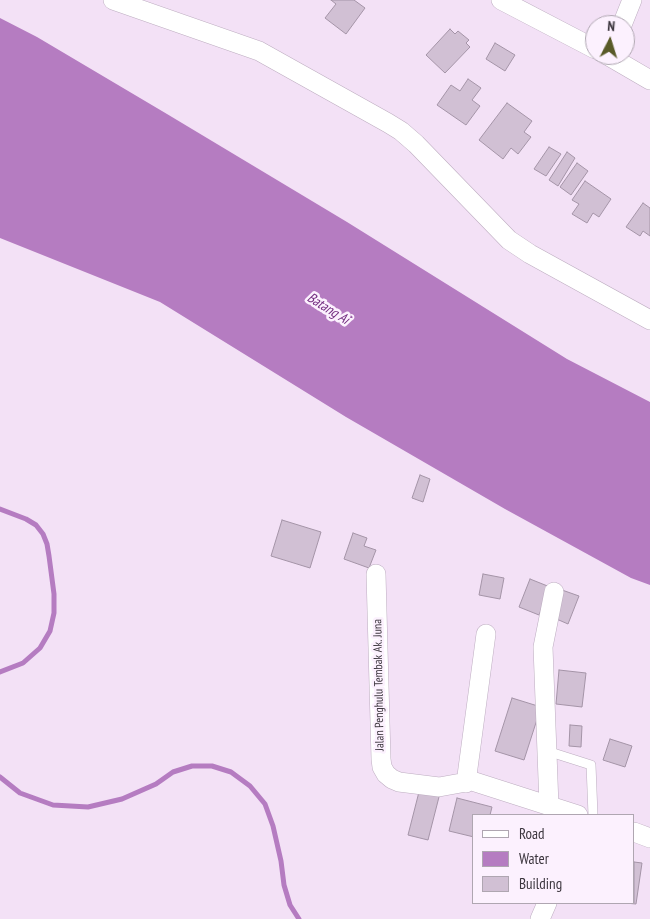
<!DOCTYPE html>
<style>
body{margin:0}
#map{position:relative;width:650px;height:919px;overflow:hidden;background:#f3e1f6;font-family:"PT Sans Narrow",sans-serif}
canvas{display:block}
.legend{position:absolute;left:472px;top:814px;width:162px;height:90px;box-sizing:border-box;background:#fcf1fe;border:1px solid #afa6b1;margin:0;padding:6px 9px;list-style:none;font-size:15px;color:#3c363e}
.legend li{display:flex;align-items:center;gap:10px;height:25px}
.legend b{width:25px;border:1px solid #afa6b1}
.north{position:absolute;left:585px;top:15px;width:50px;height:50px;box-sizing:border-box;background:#fcf1fe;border:1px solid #afa6b1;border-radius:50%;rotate:5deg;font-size:14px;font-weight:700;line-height:20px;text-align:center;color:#3c363e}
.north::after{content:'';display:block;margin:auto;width:18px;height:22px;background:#595a28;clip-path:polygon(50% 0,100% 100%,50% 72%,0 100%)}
</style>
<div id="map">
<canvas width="650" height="919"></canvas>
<ul class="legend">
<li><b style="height:6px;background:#fff"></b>Road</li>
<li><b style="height:14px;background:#b57cc1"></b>Water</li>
<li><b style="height:14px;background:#d1c0d4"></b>Building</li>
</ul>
<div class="north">N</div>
</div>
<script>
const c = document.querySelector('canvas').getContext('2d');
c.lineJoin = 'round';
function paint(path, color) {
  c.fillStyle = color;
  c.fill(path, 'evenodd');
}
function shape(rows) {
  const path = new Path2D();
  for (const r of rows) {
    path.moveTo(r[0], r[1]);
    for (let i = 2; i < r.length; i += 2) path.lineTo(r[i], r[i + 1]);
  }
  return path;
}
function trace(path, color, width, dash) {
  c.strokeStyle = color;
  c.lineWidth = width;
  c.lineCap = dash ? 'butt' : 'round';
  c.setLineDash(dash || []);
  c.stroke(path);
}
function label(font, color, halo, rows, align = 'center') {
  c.font = font + ' "PT Sans Narrow",sans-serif';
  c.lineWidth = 5;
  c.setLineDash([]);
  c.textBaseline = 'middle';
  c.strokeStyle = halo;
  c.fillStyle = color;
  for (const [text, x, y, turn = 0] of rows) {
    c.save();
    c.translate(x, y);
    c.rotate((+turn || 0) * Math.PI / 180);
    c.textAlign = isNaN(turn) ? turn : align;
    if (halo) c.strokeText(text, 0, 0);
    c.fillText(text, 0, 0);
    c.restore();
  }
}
const water = shape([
 [0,18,37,37,167,114,347,222,567,359,650,402,650,585,631,578,505,509,346,417,160,302,0,238]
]);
const stream = shape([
 [0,509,26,519,36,525,43,534,47,544,49,556,54,594,54,613,50,631,40,648,23,663,0,672],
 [0,777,20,793,53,805,88,807,122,799,156,784,173,772,192,766,212,766,231,772,250,786,265,804,273,826,281,861,284,885,290,905,299,919]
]);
const building = shape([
 [331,0,354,0,365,8,346,34,325,18,336,4,331,0],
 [450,29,455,34,458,31,469,40,466,43,470,47,445,73,426,55,450,29],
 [495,43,515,55,505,71,486,59,495,43],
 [468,79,481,88,472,100,480,106,466,125,437,105,451,85,460,91,468,79],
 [507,103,532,121,524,132,531,137,518,154,511,148,503,159,479,140,507,103],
 [549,147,561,154,546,176,534,169,549,147],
 [567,152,575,158,558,186,549,180,567,152],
 [577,163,588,171,571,195,560,187,577,163],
 [585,181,611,199,599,217,593,213,587,223,572,214,579,204,572,200,585,181],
 [643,203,650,208,650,236,643,231,640,236,626,227,643,203],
 [420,475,430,479,423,502,412,498,420,475],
 [282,520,321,532,310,568,271,556,282,520],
 [353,533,367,538,364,546,376,550,369,568,344,559,353,533],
 [483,574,504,578,500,599,479,595,483,574],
 [530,579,550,587,539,615,519,607,530,579],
 [562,590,579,596,568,624,552,617,562,590],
 [559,670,586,673,582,707,556,704,559,670],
 [512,698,541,707,524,760,495,751,512,698],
 [570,725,582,726,581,747,569,746,570,725],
 [610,739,632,746,625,767,603,760,610,739],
 [420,788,440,793,428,840,408,835,420,788],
 [457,798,492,807,490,815,474,815,474,837,449,831,457,798],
 [634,862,642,863,636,904,625,903,634,903,634,862]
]);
const lane = shape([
 [547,751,591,765,593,815]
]);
const street = shape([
 [113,0,259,51,388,123,401,131,416,144,509,240,530,254,650,320],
 [501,0,595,49],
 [622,25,632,0],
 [607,55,650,80],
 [376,574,381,759,382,767,386,774,392,779,399,782,439,787,472,781,578,815],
 [466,783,486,634],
 [549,806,543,647,554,592],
 [634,832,650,838],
 [540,919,547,903]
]);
const streetNames = [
 ["Jalan Penghulu Tembak Ak. Juna",379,685,-91]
];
const waterNames = [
 ["Batang Ai",328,309,32]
];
paint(water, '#b57cc1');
trace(stream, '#b57cc1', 5);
paint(building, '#d1c0d4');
trace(building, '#a494a7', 1);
trace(lane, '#bdadc0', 10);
trace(street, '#bdadc0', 20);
trace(lane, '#fff', 9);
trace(street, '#fff', 19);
label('12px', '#3c363e', '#fcf1fe', streetNames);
label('italic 14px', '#742e81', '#fcf1fe', waterNames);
</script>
